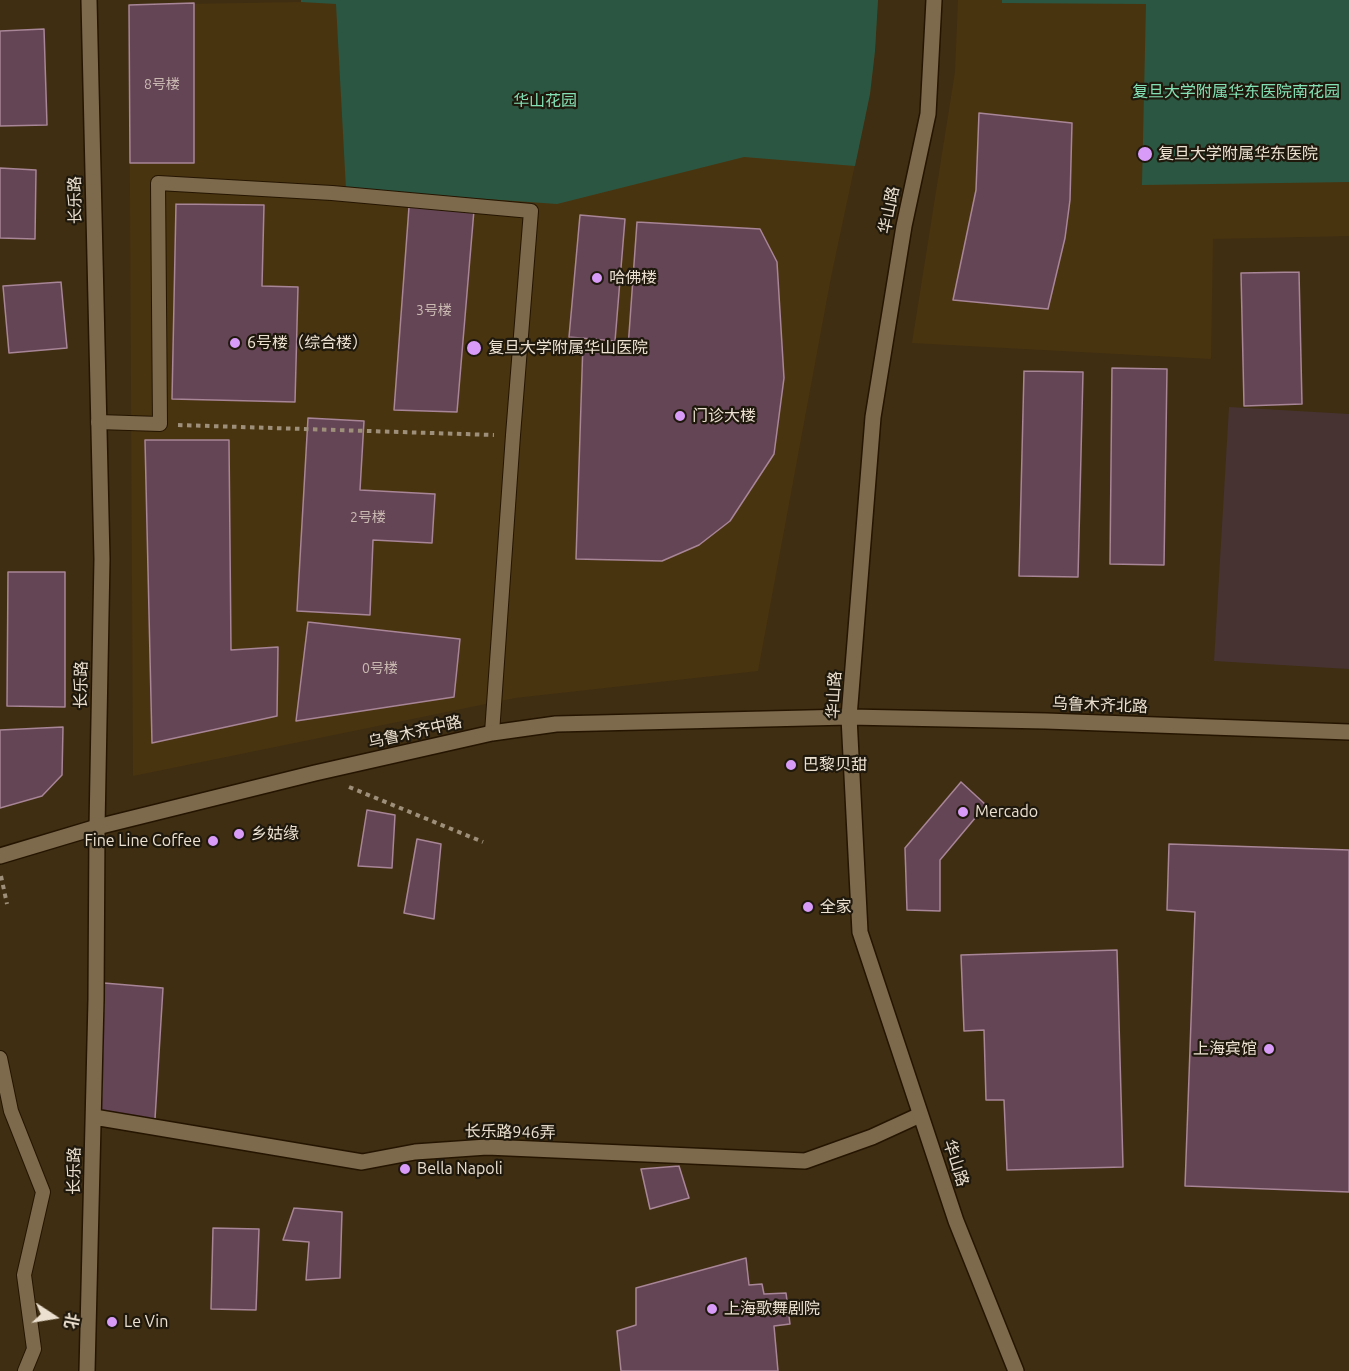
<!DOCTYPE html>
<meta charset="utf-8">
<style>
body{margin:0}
#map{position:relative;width:1349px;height:1371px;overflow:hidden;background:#3f2e12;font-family:Ubuntu,"Noto Sans SC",sans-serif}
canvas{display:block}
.north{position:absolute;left:24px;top:1287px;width:60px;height:60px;-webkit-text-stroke:4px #1f180c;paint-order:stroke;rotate:102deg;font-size:16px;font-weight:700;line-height:24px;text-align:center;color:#ece1d1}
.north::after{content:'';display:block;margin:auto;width:21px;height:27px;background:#ece1d1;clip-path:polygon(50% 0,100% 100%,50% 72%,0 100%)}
</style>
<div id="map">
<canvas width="1349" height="1371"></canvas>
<div class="north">北</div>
</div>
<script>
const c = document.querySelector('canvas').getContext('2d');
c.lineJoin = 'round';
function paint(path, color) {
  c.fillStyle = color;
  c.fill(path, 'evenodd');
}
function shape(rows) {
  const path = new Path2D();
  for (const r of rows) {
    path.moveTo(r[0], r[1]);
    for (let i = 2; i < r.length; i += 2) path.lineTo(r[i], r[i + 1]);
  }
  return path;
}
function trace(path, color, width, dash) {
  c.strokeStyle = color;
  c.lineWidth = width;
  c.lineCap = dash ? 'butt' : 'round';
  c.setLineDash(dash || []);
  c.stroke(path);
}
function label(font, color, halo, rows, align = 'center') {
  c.font = font + ' Ubuntu,"Noto Sans SC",sans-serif';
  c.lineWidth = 4.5;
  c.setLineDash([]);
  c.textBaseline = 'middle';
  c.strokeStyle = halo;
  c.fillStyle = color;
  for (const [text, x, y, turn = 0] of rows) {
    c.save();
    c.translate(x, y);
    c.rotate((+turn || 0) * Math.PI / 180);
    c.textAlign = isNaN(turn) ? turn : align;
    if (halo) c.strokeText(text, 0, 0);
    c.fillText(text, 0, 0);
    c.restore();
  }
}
const commercial = shape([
 [1229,407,1349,414,1349,669,1214,661]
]);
const built = shape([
 [301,0,878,0,875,51,870,94,831,277,758,671,515,698,133,776,129,5,301,2],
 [958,0,1349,0,1349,236,1213,239,1211,359,912,343,955,72]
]);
const green = shape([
 [301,0,878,0,875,51,870,94,855,166,744,157,557,204,346,189,336,4,301,2],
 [1002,0,1349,0,1349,182,1142,185,1146,4,1002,3]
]);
const building = shape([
 [194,3,194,163,130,163,129,5,194,3],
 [44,29,47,125,0,126,0,31,44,29],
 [979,113,1072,123,1070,200,1065,238,1048,309,953,300,976,190,979,113],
 [0,168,36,170,35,239,0,238,0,168],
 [176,204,264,205,262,286,298,287,295,402,172,399,176,204],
 [409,207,474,210,457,412,394,410,409,207],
 [580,215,625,219,615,341,569,337,580,215],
 [637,222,760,229,777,262,784,378,774,454,730,521,699,545,662,561,576,559,583,342,628,348,637,222],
 [1299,272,1302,404,1244,406,1241,273,1299,272],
 [61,282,67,348,9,353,3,286,61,282],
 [1112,368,1167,369,1164,565,1110,564,1112,368],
 [1024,371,1083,372,1078,577,1019,576,1024,371],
 [308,418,364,421,360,490,435,494,432,543,373,540,370,615,297,611,308,418],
 [145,440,229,440,231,650,278,647,277,716,152,743,145,440],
 [8,572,65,572,65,707,7,706,8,572],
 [308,622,460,639,454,697,296,721,308,622],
 [63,727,62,775,42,796,0,808,0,730,63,727],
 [961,782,986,805,940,860,940,911,907,910,905,848,961,782],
 [367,810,395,815,392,868,358,866,367,810],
 [417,839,441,844,434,919,404,913,417,839],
 [1169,844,1349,850,1349,1192,1185,1186,1195,912,1167,910,1169,844],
 [1117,950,1123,1167,1007,1170,1004,1100,986,1100,984,1030,964,1031,961,955,1117,950],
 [104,983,163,988,155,1119,101,1112,104,983],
 [679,1166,689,1198,650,1209,641,1169,679,1166],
 [294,1208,342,1212,340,1278,306,1280,309,1242,283,1240,294,1208],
 [213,1228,259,1229,256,1310,211,1309,213,1228],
 [746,1258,749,1285,762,1284,764,1294,786,1293,790,1324,774,1326,778,1371,621,1371,617,1331,636,1325,636,1288,746,1258]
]);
const path = shape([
 [178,425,494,435],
 [349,787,483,842],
 [1,876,7,904]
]);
const lane = shape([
 [98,422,160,424,158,183,332,193,531,211,513,435,492,733],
 [0,1058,11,1111,43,1192,24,1275,34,1349,25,1371]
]);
const street = shape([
 [94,1117,362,1162,415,1152,487,1147,805,1161,872,1137,920,1115],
 [87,1371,96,1000,97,827,102,559,89,0]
]);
const secondary = shape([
 [934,0,928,114,904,226,873,417,849,717,860,932,956,1221,1016,1371],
 [0,856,97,827,315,773,492,733,556,724,849,717,1046,721,1349,732]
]);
const markers = [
 [1145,154,8,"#d89bf8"],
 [597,278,6,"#d89bf8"],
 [235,343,6,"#d89bf8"],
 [474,348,8,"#d89bf8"],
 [680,416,6,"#d89bf8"],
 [791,765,6,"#d89bf8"],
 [963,812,6,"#d89bf8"],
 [239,834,6,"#d89bf8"],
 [213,841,6,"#d89bf8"],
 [808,907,6,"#d89bf8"],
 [1269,1049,6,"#d89bf8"],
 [405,1169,6,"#d89bf8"],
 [712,1309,6,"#d89bf8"],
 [112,1322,6,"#d89bf8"]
];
const numberNames = [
 ["8号楼",162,84],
 ["3号楼",434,310],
 ["2号楼",368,517],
 ["0号楼",380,668]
];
const parkNames = [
 ["复旦大学附属华东医院南花园",1236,92],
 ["华山花园",545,101]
];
const poiNames = [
 ["复旦大学附属华东医院",1158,154],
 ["哈佛楼",609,278],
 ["6号楼（综合楼）",247,343],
 ["复旦大学附属华山医院",488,348],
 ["门诊大楼",692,416],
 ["巴黎贝甜",803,765],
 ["Mercado",975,812],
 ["乡姑缘",251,834],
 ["Fine Line Coffee",201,841,"right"],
 ["全家",820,907],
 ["上海宾馆",1257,1049,"right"],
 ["Bella Napoli",417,1169],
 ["上海歌舞剧院",724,1309],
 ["Le Vin",124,1322]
];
const streetNames = [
 ["长乐路",75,200,-91],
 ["华山路",889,210,-79],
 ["长乐路",81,685,-89],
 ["华山路",834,695,-87],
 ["乌鲁木齐北路",1100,705,2],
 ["乌鲁木齐中路",415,732,-13],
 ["长乐路946弄",510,1132,1],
 ["华山路",956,1163,72],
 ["长乐路",74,1171,-89]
];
paint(commercial, '#473332');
paint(built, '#493410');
paint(green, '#2b5742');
paint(building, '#644555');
trace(building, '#a88597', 1.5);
trace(lane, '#251500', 16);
trace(street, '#251500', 18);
trace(secondary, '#251500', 18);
trace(path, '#9d8f7a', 4, [4.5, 4.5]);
trace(lane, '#7d6a4d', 14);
trace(street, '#7d6a4d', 15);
trace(secondary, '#7d6a4d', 15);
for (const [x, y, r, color] of markers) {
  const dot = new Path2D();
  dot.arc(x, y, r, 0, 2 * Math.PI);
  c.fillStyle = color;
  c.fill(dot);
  trace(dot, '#1f180c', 2);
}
label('14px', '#cabab2', null, numberNames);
label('16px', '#82e0b4', '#1f180c', parkNames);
label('16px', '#ece1d1', '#1f180c', poiNames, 'left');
label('16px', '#ece1d1', '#1f180c', streetNames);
</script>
